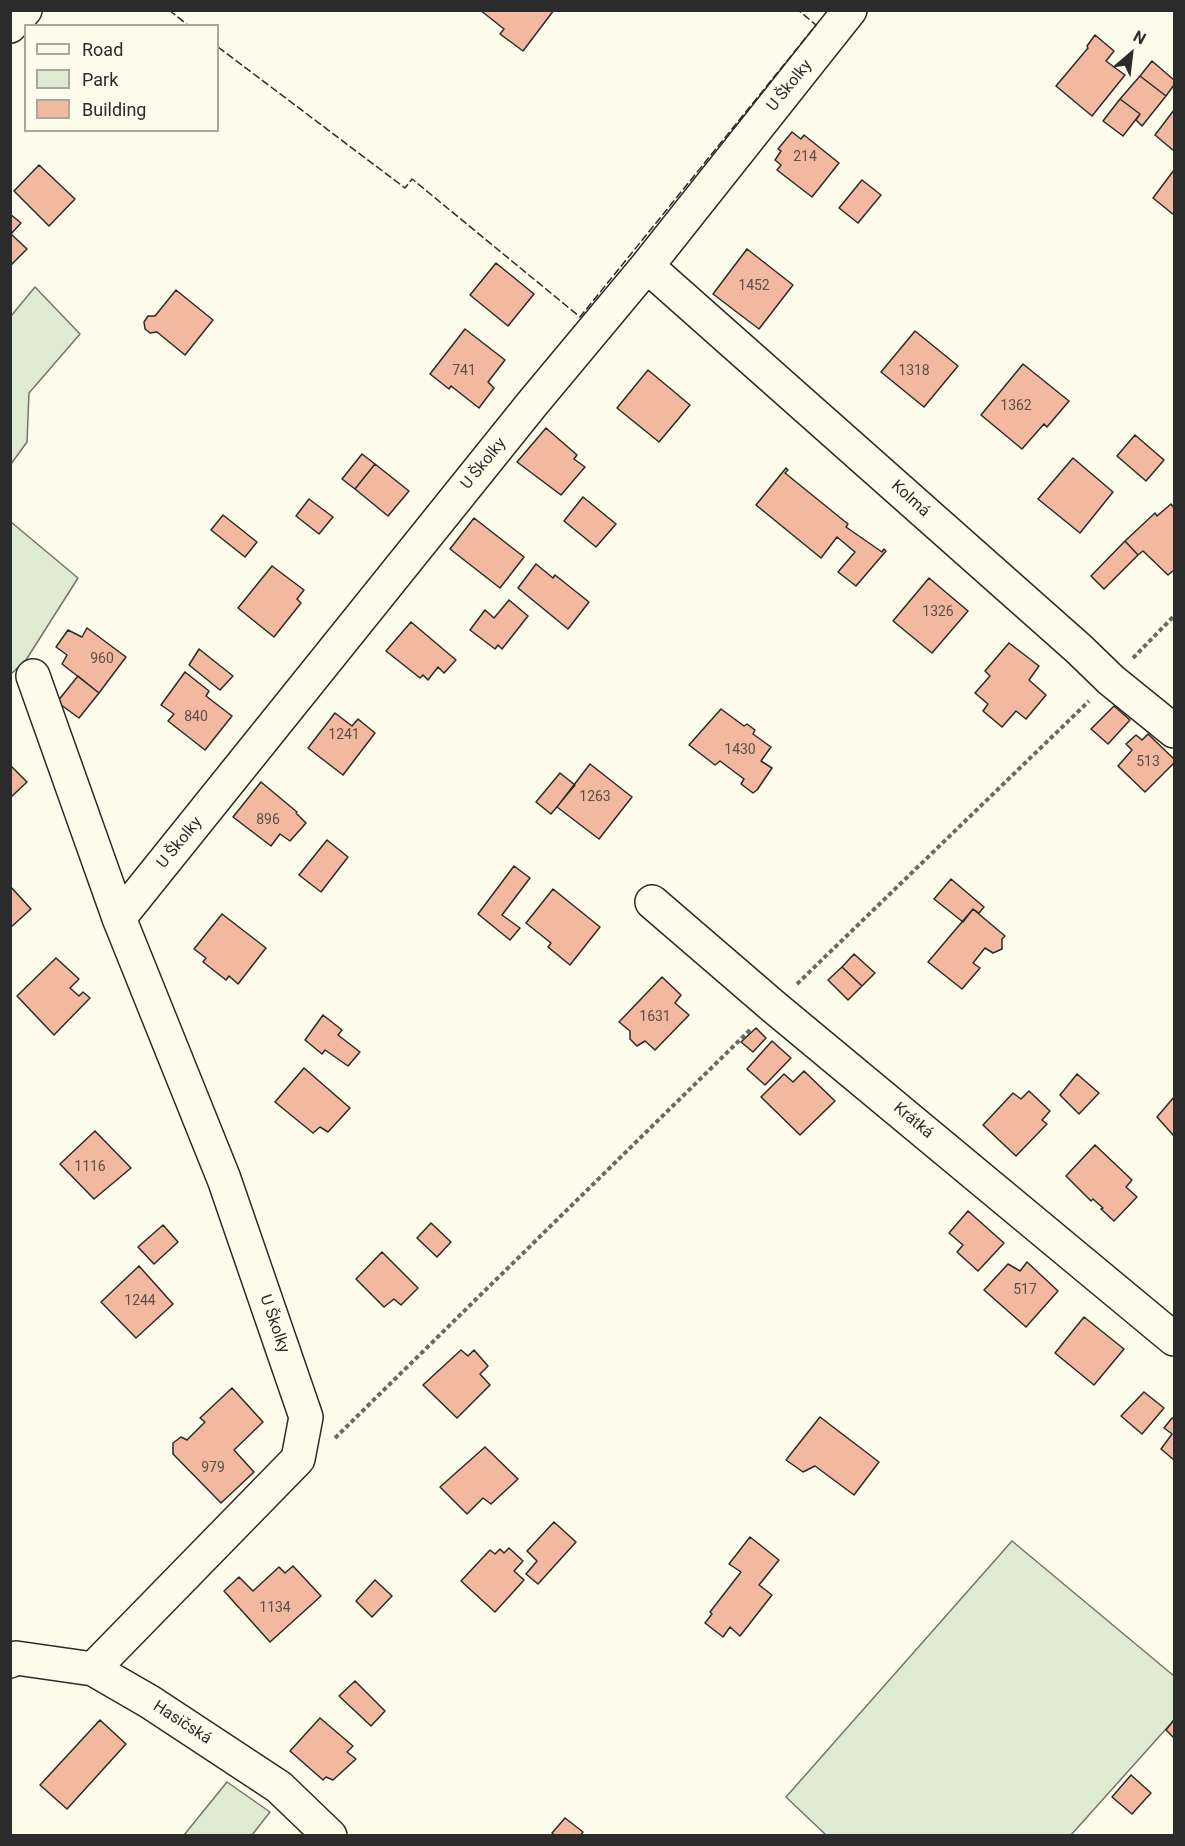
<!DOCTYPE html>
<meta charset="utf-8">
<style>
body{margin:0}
#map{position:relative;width:1185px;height:1846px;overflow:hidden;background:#fdfbea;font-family:Roboto,sans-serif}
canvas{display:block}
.frame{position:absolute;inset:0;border:12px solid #2b2b2b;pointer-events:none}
.legend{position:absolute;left:24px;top:24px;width:195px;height:108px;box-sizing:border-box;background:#fdfbea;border:2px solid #a9a89e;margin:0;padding:8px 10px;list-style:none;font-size:18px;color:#2b2b2b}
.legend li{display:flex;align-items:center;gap:12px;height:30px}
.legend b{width:30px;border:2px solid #a9a89e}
.north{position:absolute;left:1101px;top:24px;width:60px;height:60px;-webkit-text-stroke:4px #fdfbea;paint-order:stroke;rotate:28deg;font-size:16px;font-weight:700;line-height:24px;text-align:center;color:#2b2b2b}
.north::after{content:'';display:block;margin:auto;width:21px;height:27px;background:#2b2b2b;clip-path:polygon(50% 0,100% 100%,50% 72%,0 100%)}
</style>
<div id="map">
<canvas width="1185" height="1846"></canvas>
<div class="frame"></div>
<ul class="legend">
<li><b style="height:8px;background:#fdfbea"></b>Road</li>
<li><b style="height:16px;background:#deebd1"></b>Park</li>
<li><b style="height:16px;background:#f2b8a0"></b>Building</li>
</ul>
<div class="north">N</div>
</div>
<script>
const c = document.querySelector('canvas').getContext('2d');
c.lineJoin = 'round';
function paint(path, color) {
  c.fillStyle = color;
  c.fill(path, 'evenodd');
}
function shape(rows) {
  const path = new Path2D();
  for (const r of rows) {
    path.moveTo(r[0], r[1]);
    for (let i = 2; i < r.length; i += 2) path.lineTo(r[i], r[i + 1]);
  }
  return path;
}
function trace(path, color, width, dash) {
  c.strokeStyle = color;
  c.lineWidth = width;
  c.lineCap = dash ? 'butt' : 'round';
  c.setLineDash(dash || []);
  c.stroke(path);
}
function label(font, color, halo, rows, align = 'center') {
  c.font = font + ' Roboto,sans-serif';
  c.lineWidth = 4.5;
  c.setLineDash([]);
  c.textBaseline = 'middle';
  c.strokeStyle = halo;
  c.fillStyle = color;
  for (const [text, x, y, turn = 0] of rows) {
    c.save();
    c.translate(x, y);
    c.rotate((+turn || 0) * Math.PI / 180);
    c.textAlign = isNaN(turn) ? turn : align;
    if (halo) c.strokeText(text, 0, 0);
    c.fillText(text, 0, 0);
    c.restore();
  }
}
const green = shape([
 [35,287,80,334,29,393,27,442,11,464,11,316,35,287],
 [11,522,78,578,26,660,11,674,11,522],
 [1012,1541,1174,1676,1174,1720,1071,1835,826,1835,786,1797,1012,1541],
 [227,1782,270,1812,252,1835,184,1835,227,1782]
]);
const building = shape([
 [480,10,554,10,523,51,500,34,504,29,480,10],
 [1095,35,1114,51,1106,61,1125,75,1092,116,1056,86,1088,48,1087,46,1095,35],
 [1152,61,1174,80,1174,85,1166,96,1140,76,1152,61],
 [1140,76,1166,96,1142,126,1136,120,1140,114,1120,99,1140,76],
 [1120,99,1140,114,1123,136,1103,121,1120,99],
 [1174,110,1174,151,1155,135,1174,110],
 [792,132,801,139,804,135,839,163,812,197,777,170,781,165,775,160,781,151,778,149,792,132],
 [39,165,75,199,49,226,14,191,39,165],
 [1174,170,1174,215,1153,198,1174,170],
 [862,180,881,195,858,223,839,208,862,180],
 [10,214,21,223,11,234,27,249,10,266,10,214],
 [747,249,793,285,759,329,713,294,747,249],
 [496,263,534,294,508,326,470,295,496,263],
 [176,290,213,320,185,355,157,332,150,333,145,329,144,322,148,316,155,316,176,290],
 [465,329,505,360,488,382,494,388,479,408,451,386,449,389,430,374,465,329],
 [915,331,958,366,924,407,881,372,915,331],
 [1023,364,1069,401,1047,427,1044,424,1022,449,981,415,1023,364],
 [648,370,690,405,659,442,617,408,648,370],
 [546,428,577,455,574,459,585,467,561,495,517,462,546,428],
 [1135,435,1164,460,1146,481,1117,456,1135,435],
 [362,454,375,464,355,489,342,479,362,454],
 [1073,458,1113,492,1080,533,1038,499,1073,458],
 [375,464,409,491,388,516,355,489,375,464],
 [786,468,788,470,785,473,848,524,846,527,882,552,884,549,886,551,856,586,838,572,855,552,837,537,821,558,756,505,786,468],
 [583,497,616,524,596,547,564,521,583,497],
 [309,499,333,517,319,534,296,516,309,499],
 [1171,504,1174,508,1174,570,1168,575,1143,551,1138,555,1125,541,1155,513,1157,516,1171,504],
 [223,515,257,542,245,557,211,530,223,515],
 [474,518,524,557,500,588,450,549,474,518],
 [1125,541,1138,555,1104,589,1091,576,1125,541],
 [536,564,553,578,555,575,589,602,568,629,518,588,536,564],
 [272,566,304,590,297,599,301,603,274,637,238,608,272,566],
 [929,578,968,611,932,653,893,621,929,578],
 [509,600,528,616,502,649,498,645,495,649,470,630,485,610,494,618,509,600],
 [411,622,456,660,444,673,438,667,428,680,423,675,420,678,386,651,411,622],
 [87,628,126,657,99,693,62,664,67,655,56,647,68,630,82,637,87,628],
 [1009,643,1039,666,1029,680,1046,695,1026,719,1016,711,1002,727,983,711,988,704,975,693,990,676,985,671,1009,643],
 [199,649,233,676,220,690,189,665,199,649],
 [185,672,209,691,206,696,232,716,205,750,168,721,174,714,161,705,185,672],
 [78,676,99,693,79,718,57,702,78,676],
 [1114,706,1130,720,1108,744,1091,729,1114,706],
 [721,709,744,726,747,724,755,730,753,734,771,747,761,761,772,768,757,790,753,793,741,784,744,779,720,761,715,765,689,745,721,709],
 [335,713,352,726,358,719,375,733,343,775,308,748,335,713],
 [1148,734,1174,759,1174,763,1145,792,1118,766,1132,750,1126,744,1136,735,1142,740,1148,734],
 [590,764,632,797,599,839,557,807,590,764],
 [10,765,27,782,10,798,10,765],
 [560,773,575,785,551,814,536,802,560,773],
 [261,782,297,812,296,813,306,823,290,841,280,834,271,846,233,817,261,782],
 [327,840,348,857,321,892,299,875,327,840],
 [514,866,530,878,502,915,520,928,510,940,478,914,514,866],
 [951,879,984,907,979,913,973,909,963,922,934,899,951,879],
 [10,886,31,909,10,928,10,886],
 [553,889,600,927,570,965,548,947,551,943,526,923,553,889],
 [973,909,1005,936,1002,939,1002,949,993,953,985,948,973,963,980,968,962,989,928,962,973,909],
 [222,914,266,948,238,984,229,976,226,980,203,962,206,958,194,949,222,914],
 [854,954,875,973,862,986,842,967,854,954],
 [56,958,79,979,70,988,79,996,83,992,90,998,54,1035,17,996,56,958],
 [842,967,862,986,848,1000,828,980,842,967],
 [662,977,681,995,675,1003,689,1015,655,1050,645,1041,637,1046,630,1039,630,1031,619,1022,662,977],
 [323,1015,342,1030,338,1035,360,1052,348,1066,325,1050,322,1054,305,1040,323,1015],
 [756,1028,766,1038,753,1052,741,1042,756,1028],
 [772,1041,791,1058,765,1085,747,1069,772,1041],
 [304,1068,350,1108,328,1132,320,1127,313,1133,275,1102,304,1068],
 [804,1071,835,1101,800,1135,761,1097,784,1074,793,1082,804,1071],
 [1077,1074,1099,1093,1079,1114,1060,1095,1077,1074],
 [1029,1091,1050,1111,1042,1120,1047,1124,1016,1156,983,1125,1013,1093,1021,1099,1029,1091],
 [1174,1097,1174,1136,1157,1117,1174,1097],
 [95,1131,131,1168,94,1199,60,1164,95,1131],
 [1095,1145,1132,1180,1126,1187,1137,1197,1114,1221,1101,1209,1103,1208,1093,1199,1091,1201,1066,1176,1095,1145],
 [968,1211,1004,1243,978,1271,957,1252,963,1245,949,1233,968,1211],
 [431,1223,451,1242,437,1257,417,1238,431,1223],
 [163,1225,178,1242,154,1264,138,1247,163,1225],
 [382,1252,418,1288,401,1305,394,1299,384,1307,356,1279,382,1252],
 [1027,1262,1058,1291,1026,1327,984,1290,1008,1264,1020,1271,1027,1262],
 [139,1266,173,1304,136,1338,101,1302,139,1266],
 [1084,1317,1124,1349,1094,1385,1055,1353,1084,1317],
 [461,1350,468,1356,474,1350,488,1366,480,1374,490,1385,457,1418,423,1385,461,1350],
 [232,1388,263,1422,234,1450,254,1472,221,1503,173,1454,173,1443,181,1437,187,1440,205,1422,200,1418,232,1388],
 [1144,1392,1164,1408,1142,1434,1121,1416,1144,1392],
 [820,1417,879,1462,854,1495,815,1466,803,1472,786,1460,820,1417],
 [1172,1418,1174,1419,1174,1460,1161,1449,1172,1434,1164,1428,1172,1418],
 [485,1447,518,1479,491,1504,483,1498,467,1514,440,1487,485,1447],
 [554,1522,576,1542,538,1584,526,1574,537,1561,527,1551,554,1522],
 [750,1537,779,1560,759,1585,772,1595,740,1636,730,1627,723,1637,705,1623,712,1614,710,1612,741,1572,729,1564,750,1537],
 [509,1548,523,1561,514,1571,524,1580,495,1612,461,1581,490,1550,495,1554,500,1549,504,1553,509,1548],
 [293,1566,321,1596,270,1642,224,1591,239,1577,253,1591,279,1567,285,1573,293,1566],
 [375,1580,392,1596,372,1617,356,1601,375,1580],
 [355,1681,385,1711,371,1726,339,1696,355,1681],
 [320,1718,353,1746,347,1752,356,1759,333,1780,326,1777,323,1780,290,1751,320,1718],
 [100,1720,126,1744,67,1809,40,1785,100,1720],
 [1174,1720,1174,1738,1166,1730,1174,1720],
 [1131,1775,1151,1793,1132,1814,1112,1797,1131,1775],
 [565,1818,583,1832,580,1836,555,1836,552,1833,565,1818]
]);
const path = shape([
 [1133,658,1174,616],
 [797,984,1089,701],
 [335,1438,751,1029]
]);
const minor = shape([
 [10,26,25,10],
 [647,266,1079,649,1111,680,1174,731],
 [33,676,119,918],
 [652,902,774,1007,1174,1339],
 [10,1661,16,1658,93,1669,150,1702,279,1787,330,1836],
 [93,1669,298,1459,306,1417,224,1179,119,918,532,404,647,266,850,10]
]);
const fence = shape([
 [169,10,189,26],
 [218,47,405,188,412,179,580,317,816,25,798,10]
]);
const numberNames = [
 ["214",805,157],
 ["1452",754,286],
 ["741",464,371],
 ["1318",914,371],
 ["1362",1016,406],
 ["1326",938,612],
 ["960",102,659],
 ["840",196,717],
 ["1241",344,735],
 ["1430",740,750],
 ["513",1148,762],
 ["1263",595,797],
 ["896",268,820],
 ["1631",655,1017],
 ["1116",90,1167],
 ["517",1025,1290],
 ["1244",140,1301],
 ["979",213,1468],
 ["1134",275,1608]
];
const streetNames = [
 ["U Školky",790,86,-51],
 ["U Školky",484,464,-51],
 ["Kolmá",910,499,42],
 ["U Školky",180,843,-51],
 ["Krátká",913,1121,40],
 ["U Školky",274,1324,71],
 ["Hasičská",182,1723,33]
];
paint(green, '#deebd1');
trace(green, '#74746e', 1.5);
paint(building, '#f2b8a0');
trace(building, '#2b2b2b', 1.5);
trace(minor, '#2b2b2b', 36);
trace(path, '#6a6964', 4, [4.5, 3]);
trace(minor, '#fdfbea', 33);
trace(fence, '#2b2b2b', 1.5, [8, 3]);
label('14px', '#5d4e48', null, numberNames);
label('16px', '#2b2b2b', '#fdfbea', streetNames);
</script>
